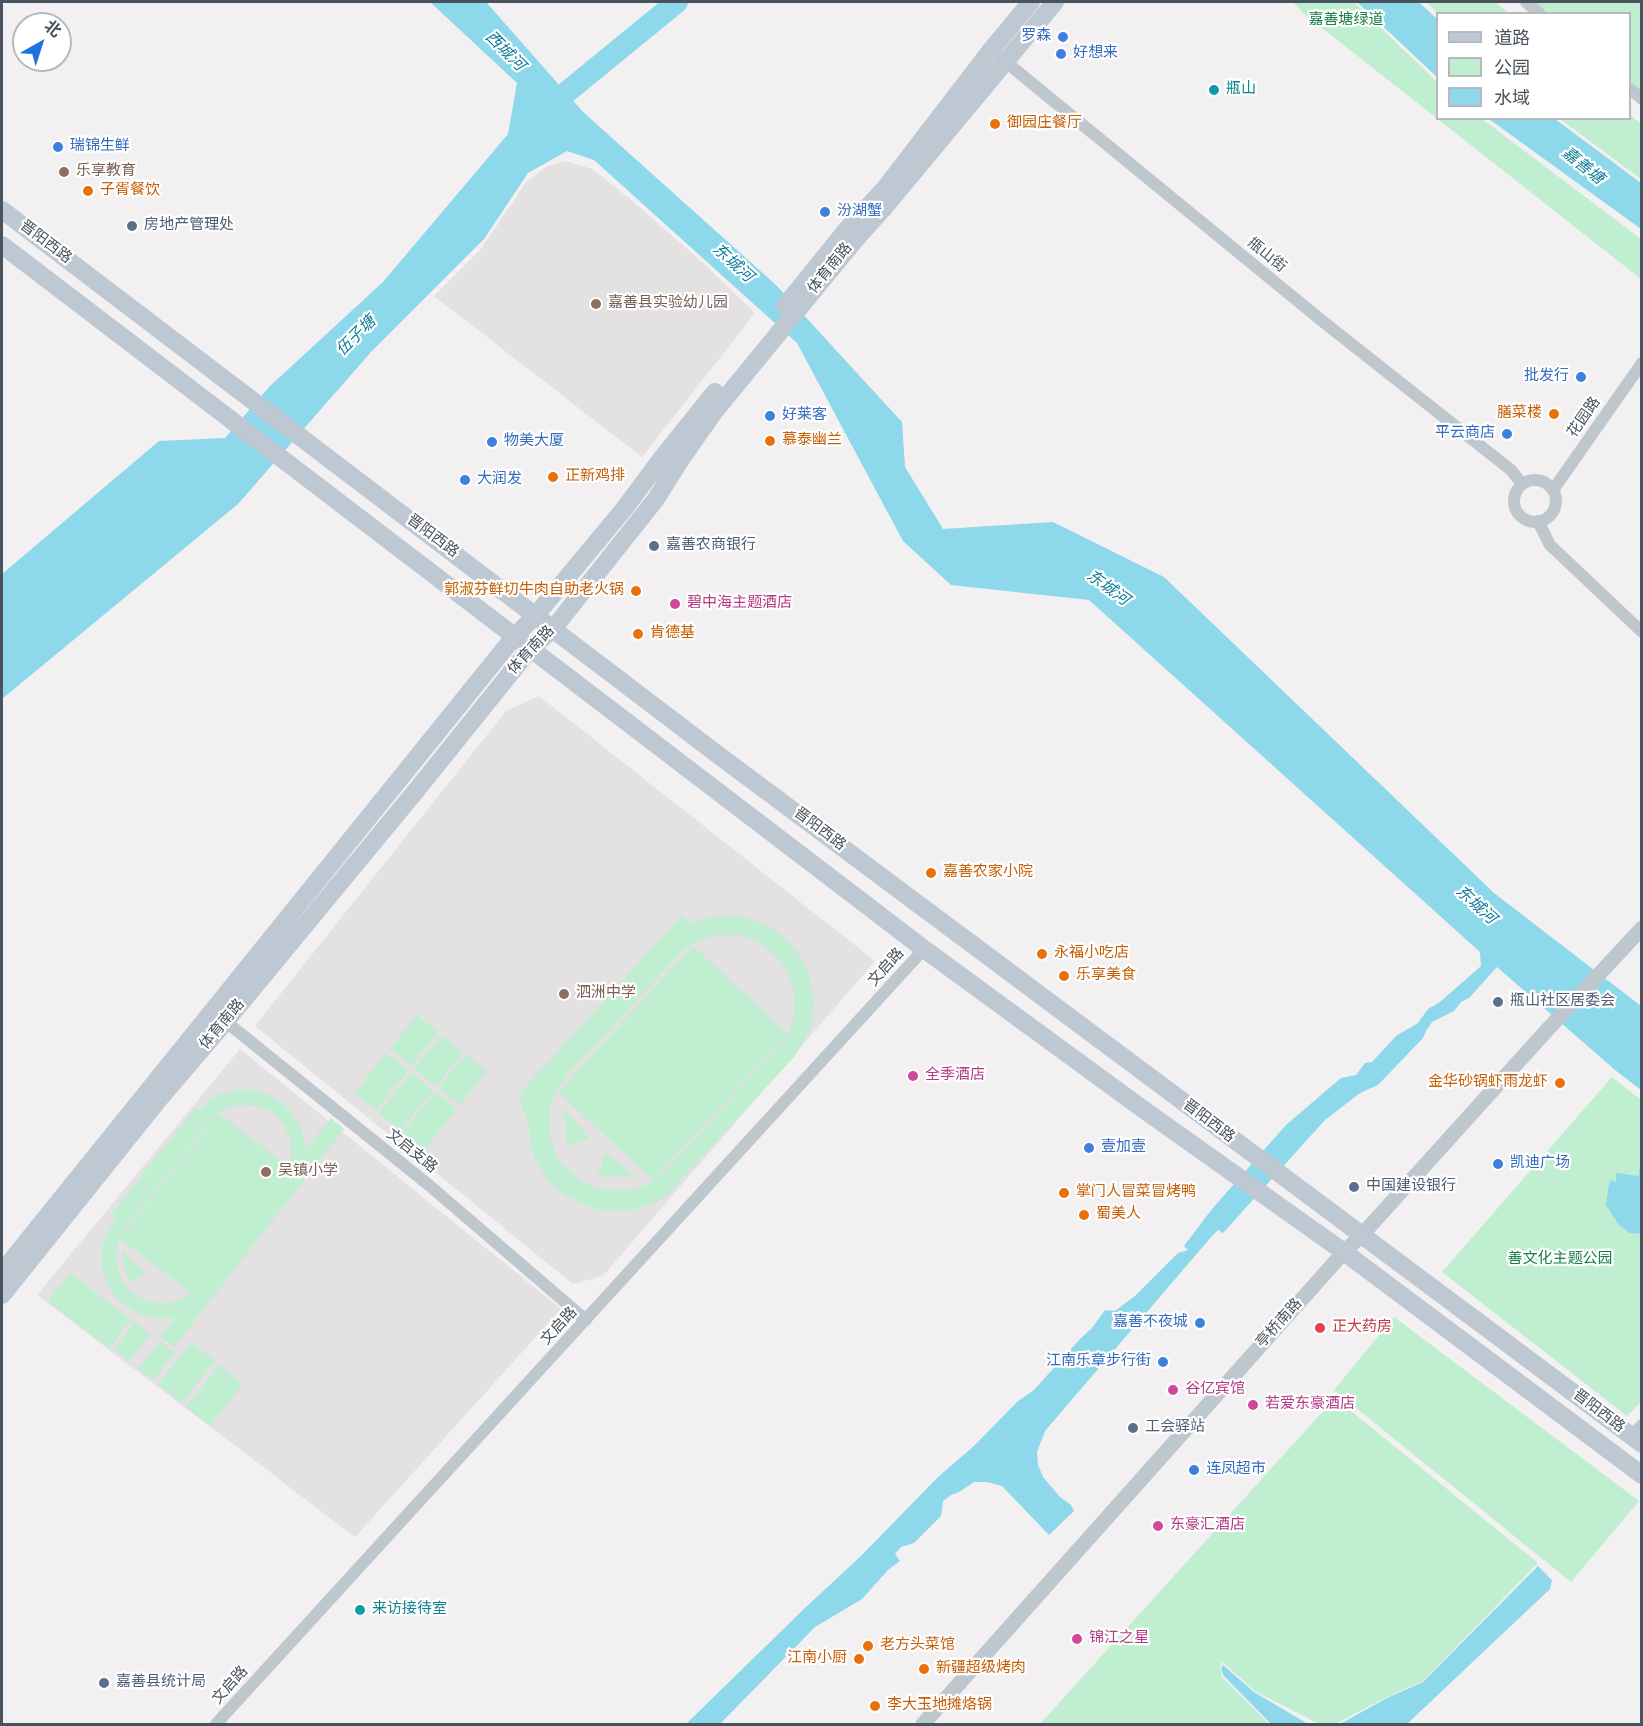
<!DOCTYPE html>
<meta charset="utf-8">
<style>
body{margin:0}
#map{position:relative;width:1643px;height:1726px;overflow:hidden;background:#f2f0f0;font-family:Overpass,"Noto Sans SC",sans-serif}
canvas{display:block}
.frame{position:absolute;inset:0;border:3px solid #48535d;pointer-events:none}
.legend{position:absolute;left:1436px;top:12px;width:195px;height:108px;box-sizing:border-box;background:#fff;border:2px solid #b6babe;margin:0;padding:8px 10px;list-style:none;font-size:18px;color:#48535d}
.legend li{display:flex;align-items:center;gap:12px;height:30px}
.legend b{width:30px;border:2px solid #b6babe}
.north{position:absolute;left:12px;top:12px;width:60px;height:60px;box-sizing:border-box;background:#fff;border:2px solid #b6babe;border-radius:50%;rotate:39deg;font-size:16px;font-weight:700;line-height:24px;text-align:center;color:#48535d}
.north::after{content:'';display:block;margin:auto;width:21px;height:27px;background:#1c73df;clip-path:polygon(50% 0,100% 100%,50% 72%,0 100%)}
</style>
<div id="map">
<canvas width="1643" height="1726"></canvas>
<div class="frame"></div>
<ul class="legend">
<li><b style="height:8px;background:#bec8d3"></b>道路</li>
<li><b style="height:16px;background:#bfeed1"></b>公园</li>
<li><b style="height:16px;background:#8dd8eb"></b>水域</li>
</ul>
<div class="north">北</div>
</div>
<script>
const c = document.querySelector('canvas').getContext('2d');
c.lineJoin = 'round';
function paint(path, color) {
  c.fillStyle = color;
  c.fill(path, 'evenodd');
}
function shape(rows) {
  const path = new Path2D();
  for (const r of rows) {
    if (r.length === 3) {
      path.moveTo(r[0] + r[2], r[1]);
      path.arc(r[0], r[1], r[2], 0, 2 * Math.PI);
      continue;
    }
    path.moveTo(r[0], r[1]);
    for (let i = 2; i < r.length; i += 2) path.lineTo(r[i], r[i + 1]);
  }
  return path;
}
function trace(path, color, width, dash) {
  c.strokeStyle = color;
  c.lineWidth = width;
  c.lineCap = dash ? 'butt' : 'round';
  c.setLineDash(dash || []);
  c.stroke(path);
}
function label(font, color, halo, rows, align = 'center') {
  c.font = font + ' Overpass,"Noto Sans SC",sans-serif';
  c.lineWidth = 4.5;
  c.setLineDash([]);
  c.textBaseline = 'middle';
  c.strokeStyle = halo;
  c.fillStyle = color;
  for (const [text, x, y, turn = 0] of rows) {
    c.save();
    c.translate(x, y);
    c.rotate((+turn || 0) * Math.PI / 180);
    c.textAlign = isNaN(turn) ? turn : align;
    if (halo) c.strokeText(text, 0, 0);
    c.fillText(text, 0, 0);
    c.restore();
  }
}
const education = shape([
 [566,161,592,169,630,199,702,262,755,313,642,457,434,296,481,249,527,181,547,166],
 [539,696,875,961,603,1276,573,1284,255,1026,506,711],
 [240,1049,561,1309,355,1537,37,1295]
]);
const green = shape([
 [1293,2,1354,2,1437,82,1438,118,1482,119,1641,239,1641,279,1303,13],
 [1426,2,1495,2,1509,13,1438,13],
 [1532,2,1641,2,1641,92,1630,82,1630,14,1547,13],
 [1630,115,1641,124,1641,179,1560,119,1630,118],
 [682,915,691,923,713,916,742,916,769,926,785,938,798,952,810,977,814,1005,809,1033,794,1057,669,1193,661,1199,644,1207,626,1211,607,1211,588,1207,563,1194,549,1181,538,1165,531,1147,528,1121,527,1122,519,1094],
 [716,935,739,935,753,940,766,947,782,963,792,983,795,998,793,1020,788,1034,693,946,558,1092,653,1180,785,1038,775,1051,664,1172,652,1181,639,1188,617,1191,595,1188,582,1182,565,1167,556,1155,551,1141,549,1118,551,1104,557,1090,566,1077,682,951,701,939],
 [417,1015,438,1032,411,1066,390,1049],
 [442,1035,463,1052,436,1086,414,1069],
 [386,1053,408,1070,376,1110,355,1093],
 [466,1054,487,1071,460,1105,438,1088],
 [411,1073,433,1090,401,1130,379,1113],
 [1612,1077,1641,1100,1642,1401,1627,1416,1442,1272],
 [248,1089,262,1092,274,1097,290,1110,301,1127,306,1149,331,1118,344,1129,174,1347,161,1337,175,1318,157,1319,137,1313,120,1302,108,1286,103,1273,101,1259,104,1239,115,1218,111,1215,195,1108,198,1111,209,1100,221,1094,235,1090],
 [237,1105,257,1106,271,1112,279,1119,285,1127,291,1141,291,1157,289,1167,218,1113,227,1108],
 [215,1115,216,1116,120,1238,125,1229],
 [120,1239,191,1293,191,1294,177,1301,162,1304,147,1301,133,1293,123,1282,117,1268,116,1253],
 [435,1092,457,1109,425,1149,403,1132],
 [564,1109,589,1138,567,1147],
 [605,1153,636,1176,598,1176],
 [121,1250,146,1274,128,1282],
 [70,1273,131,1319,109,1348,48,1301],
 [1394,1317,1639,1501,1571,1582,1334,1390],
 [135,1322,150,1334,129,1361,114,1349],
 [160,1341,175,1353,153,1380,138,1369],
 [191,1342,215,1361,182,1403,158,1384],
 [219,1365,243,1384,210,1426,186,1407],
 [1335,1398,1538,1563,1423,1681,1387,1697,1335,1724,1319,1724,1255,1691,1222,1662,1220,1668,1222,1677,1269,1724,1040,1724]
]);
const water = shape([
 [430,2,486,2,583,112,776,285,902,422,905,467,943,529,1053,522,1164,577,1494,893,1641,1006,1641,1090,1615,1070,1497,967,1469,998,1461,1002,1454,1011,1432,1022,1426,1031,1423,1038,1378,1085,1360,1093,1325,1120,1223,1233,1218,1230,1212,1236,1045,1431,1037,1452,1038,1465,1043,1477,1060,1497,1071,1505,1074,1511,1049,1535,1002,1486,987,1482,974,1482,959,1492,951,1495,943,1501,941,1516,914,1543,901,1547,895,1554,900,1561,888,1570,862,1599,815,1627,720,1724,686,1724,806,1607,861,1556,938,1477,974,1446,1018,1401,1034,1390,1081,1338,1092,1328,1105,1310,1115,1311,1135,1296,1178,1253,1188,1250,1184,1246,1212,1209,1286,1125,1341,1078,1356,1075,1365,1063,1372,1062,1396,1036,1418,1023,1428,1009,1440,1002,1481,966,1480,952,1089,600,951,585,903,541,797,343,594,160,567,151,528,173,484,239,371,352,238,504,2,699,2,574,159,441,225,438,270,386,383,282,508,134,517,83],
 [1357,2,1419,2,1437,19,1437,77],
 [1489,119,1555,119,1641,183,1641,229],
 [1641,1167,1641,1234,1630,1233,1619,1225,1606,1205,1609,1185,1611,1180,1616,1182,1616,1173,1639,1176,1639,1170],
 [1538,1566,1552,1580,1550,1589,1407,1724,1340,1724,1387,1698,1423,1682],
 [1223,1665,1254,1692,1308,1724,1271,1724,1223,1675,1221,1668]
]);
const river = shape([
 [545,113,551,105,677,2]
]);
const minor = shape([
 [1526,2,1540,14],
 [1001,58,1321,320,1511,470,1522,484],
 [1630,89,1642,99],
 [1535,501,21],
 [1553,490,1642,363],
 [1538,521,1550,545,1642,632],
 [220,1017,430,1186,586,1320],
 [1631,1436,1642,1425],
 [216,1724,924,949]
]);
const tertiary = shape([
 [923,1724,1344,1252,1361,1236,1548,1029,1642,928]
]);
const secondary = shape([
 [2,210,717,754,1642,1444],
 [2,245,924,949,1140,1107,1344,1252,1642,1475],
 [785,306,848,228,886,187,991,50,1031,2],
 [2,1272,514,637,536,615,624,509,662,458,715,392],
 [2,1295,155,1104,226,1021,415,792,530,649,553,629,656,499,681,459,714,412,855,240,883,209,1055,2]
]);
const markers = [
 [1063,37,6,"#3f7fe0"],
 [1061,54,6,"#3f7fe0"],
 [1214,90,6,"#0f9aa8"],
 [995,124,6,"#e8710a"],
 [58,147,6,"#3f7fe0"],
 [64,172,6,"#8d6e63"],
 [88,191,6,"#e8710a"],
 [825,212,6,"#3f7fe0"],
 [132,226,6,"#5c6f8a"],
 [596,304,6,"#8d6e63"],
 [1581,377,6,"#3f7fe0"],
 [1554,414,6,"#e8710a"],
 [770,416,6,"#3f7fe0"],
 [1507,434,6,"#3f7fe0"],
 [770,441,6,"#e8710a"],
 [492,442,6,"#3f7fe0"],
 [553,477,6,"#e8710a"],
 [465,480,6,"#3f7fe0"],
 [654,546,6,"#5c6f8a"],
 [636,591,6,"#e8710a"],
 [675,604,6,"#d1479c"],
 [638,634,6,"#e8710a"],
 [931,873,6,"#e8710a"],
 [1042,954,6,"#e8710a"],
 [1064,976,6,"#e8710a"],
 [564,994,6,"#8d6e63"],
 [1498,1002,6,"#5c6f8a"],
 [913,1076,6,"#d1479c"],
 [1560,1083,6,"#e8710a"],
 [1089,1148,6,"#3f7fe0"],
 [1498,1164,6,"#3f7fe0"],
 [266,1172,6,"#8d6e63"],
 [1354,1187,6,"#5c6f8a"],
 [1064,1193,6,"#e8710a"],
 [1084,1215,6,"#e8710a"],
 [1200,1323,6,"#3f7fe0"],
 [1320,1328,6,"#e0444e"],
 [1163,1362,6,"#3f7fe0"],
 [1173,1390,6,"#d1479c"],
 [1253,1405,6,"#d1479c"],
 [1133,1428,6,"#5c6f8a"],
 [1194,1470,6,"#3f7fe0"],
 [1158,1526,6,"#d1479c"],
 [360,1610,6,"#0f9aa8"],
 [1077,1639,6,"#d1479c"],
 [868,1646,6,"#e8710a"],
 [859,1659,6,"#e8710a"],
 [924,1669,6,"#e8710a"],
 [104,1683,6,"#5c6f8a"],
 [875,1706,6,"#e8710a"]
];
const parkNames = [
 ["嘉善塘绿道",1346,21],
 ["善文化主题公园",1560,1260]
];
const shopNames = [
 ["罗森",1051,37,"right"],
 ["好想来",1073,54],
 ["瑞锦生鲜",70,147],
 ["汾湖蟹",837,212],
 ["批发行",1569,377,"right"],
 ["好莱客",782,416],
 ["平云商店",1495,434,"right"],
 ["物美大厦",504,442],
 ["大润发",477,480],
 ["壹加壹",1101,1148],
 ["凯迪广场",1510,1164],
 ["嘉善不夜城",1188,1323,"right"],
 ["江南乐章步行街",1151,1362,"right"],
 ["连凤超市",1206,1470]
];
const cultureNames = [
 ["瓶山",1226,90],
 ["来访接待室",372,1610]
];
const foodNames = [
 ["御园庄餐厅",1007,124],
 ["子胥餐饮",100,191],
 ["膳菜楼",1542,414,"right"],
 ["慕泰幽兰",782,441],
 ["正新鸡排",565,477],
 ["郭淑芬鲜切牛肉自助老火锅",624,591,"right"],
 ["肯德基",650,634],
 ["嘉善农家小院",943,873],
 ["永福小吃店",1054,954],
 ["乐享美食",1076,976],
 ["金华砂锅虾雨龙虾",1548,1083,"right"],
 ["掌门人冒菜冒烤鸭",1076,1193],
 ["蜀美人",1096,1215],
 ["老方头菜馆",880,1646],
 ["江南小厨",847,1659,"right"],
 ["新疆超级烤肉",936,1669],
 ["李大玉地摊烙锅",887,1706]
];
const educationNames = [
 ["乐享教育",76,172],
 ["嘉善县实验幼儿园",608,304],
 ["泗洲中学",576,994],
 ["吴镇小学",278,1172]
];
const serviceNames = [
 ["房地产管理处",144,226],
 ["嘉善农商银行",666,546],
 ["瓶山社区居委会",1510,1002],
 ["中国建设银行",1366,1187],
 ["工会驿站",1145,1428],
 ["嘉善县统计局",116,1683]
];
const streetNames = [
 ["晋阳西路",45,243,37],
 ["甁山街",1266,256,39],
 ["体育南路",831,269,-51],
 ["花园路",1585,418,-55],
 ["晋阳西路",432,537,37],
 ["体育南路",532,651,-47],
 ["晋阳西路",819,830,37],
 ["文启路",887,968,-48],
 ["体育南路",223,1025,-50],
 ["晋阳西路",1208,1122,37],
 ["文启支路",411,1152,39],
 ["亭桥南路",1280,1324,-48],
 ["文启路",560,1327,-47],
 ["晋阳西路",1598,1412,37],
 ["文启路",231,1686,-48]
];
const hotelNames = [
 ["碧中海主题酒店",687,604],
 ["全季酒店",925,1076],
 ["谷亿宾馆",1185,1390],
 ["若爱东豪酒店",1265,1405],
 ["东豪汇酒店",1170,1526],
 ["锦江之星",1089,1639]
];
const healthNames = [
 ["正大药房",1332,1328]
];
const waterNames = [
 ["西城河",504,52,45],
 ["嘉善塘",1582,167,39],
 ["东城河",732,264,42],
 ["伍子塘",357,337,-45],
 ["东城河",1107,589,36],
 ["东城河",1475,906,42]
];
paint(education, '#e3e1e2');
paint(green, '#bfeed1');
paint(water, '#8dd8eb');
trace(river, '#8dd8eb', 22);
trace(minor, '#bec7ce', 12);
trace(tertiary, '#bec7ce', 15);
trace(secondary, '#bec8d3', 18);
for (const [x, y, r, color] of markers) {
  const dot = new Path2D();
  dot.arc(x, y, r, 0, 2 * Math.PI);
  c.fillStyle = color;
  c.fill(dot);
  trace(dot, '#fff', 2);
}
label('15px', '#197e4a', '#fff', parkNames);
label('15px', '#366cbe', '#fff', shopNames, 'left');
label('15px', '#0d838f', '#fff', cultureNames, 'left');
label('15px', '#c56008', '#fff', foodNames, 'left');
label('15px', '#785e54', '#fff', educationNames, 'left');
label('15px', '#4e5e75', '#fff', serviceNames, 'left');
label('15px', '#48535d', '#fff', streetNames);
label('15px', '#b23c85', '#fff', hotelNames, 'left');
label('15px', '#be3a42', '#fff', healthNames, 'left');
label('italic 16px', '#0f7e9a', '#fff', waterNames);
</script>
